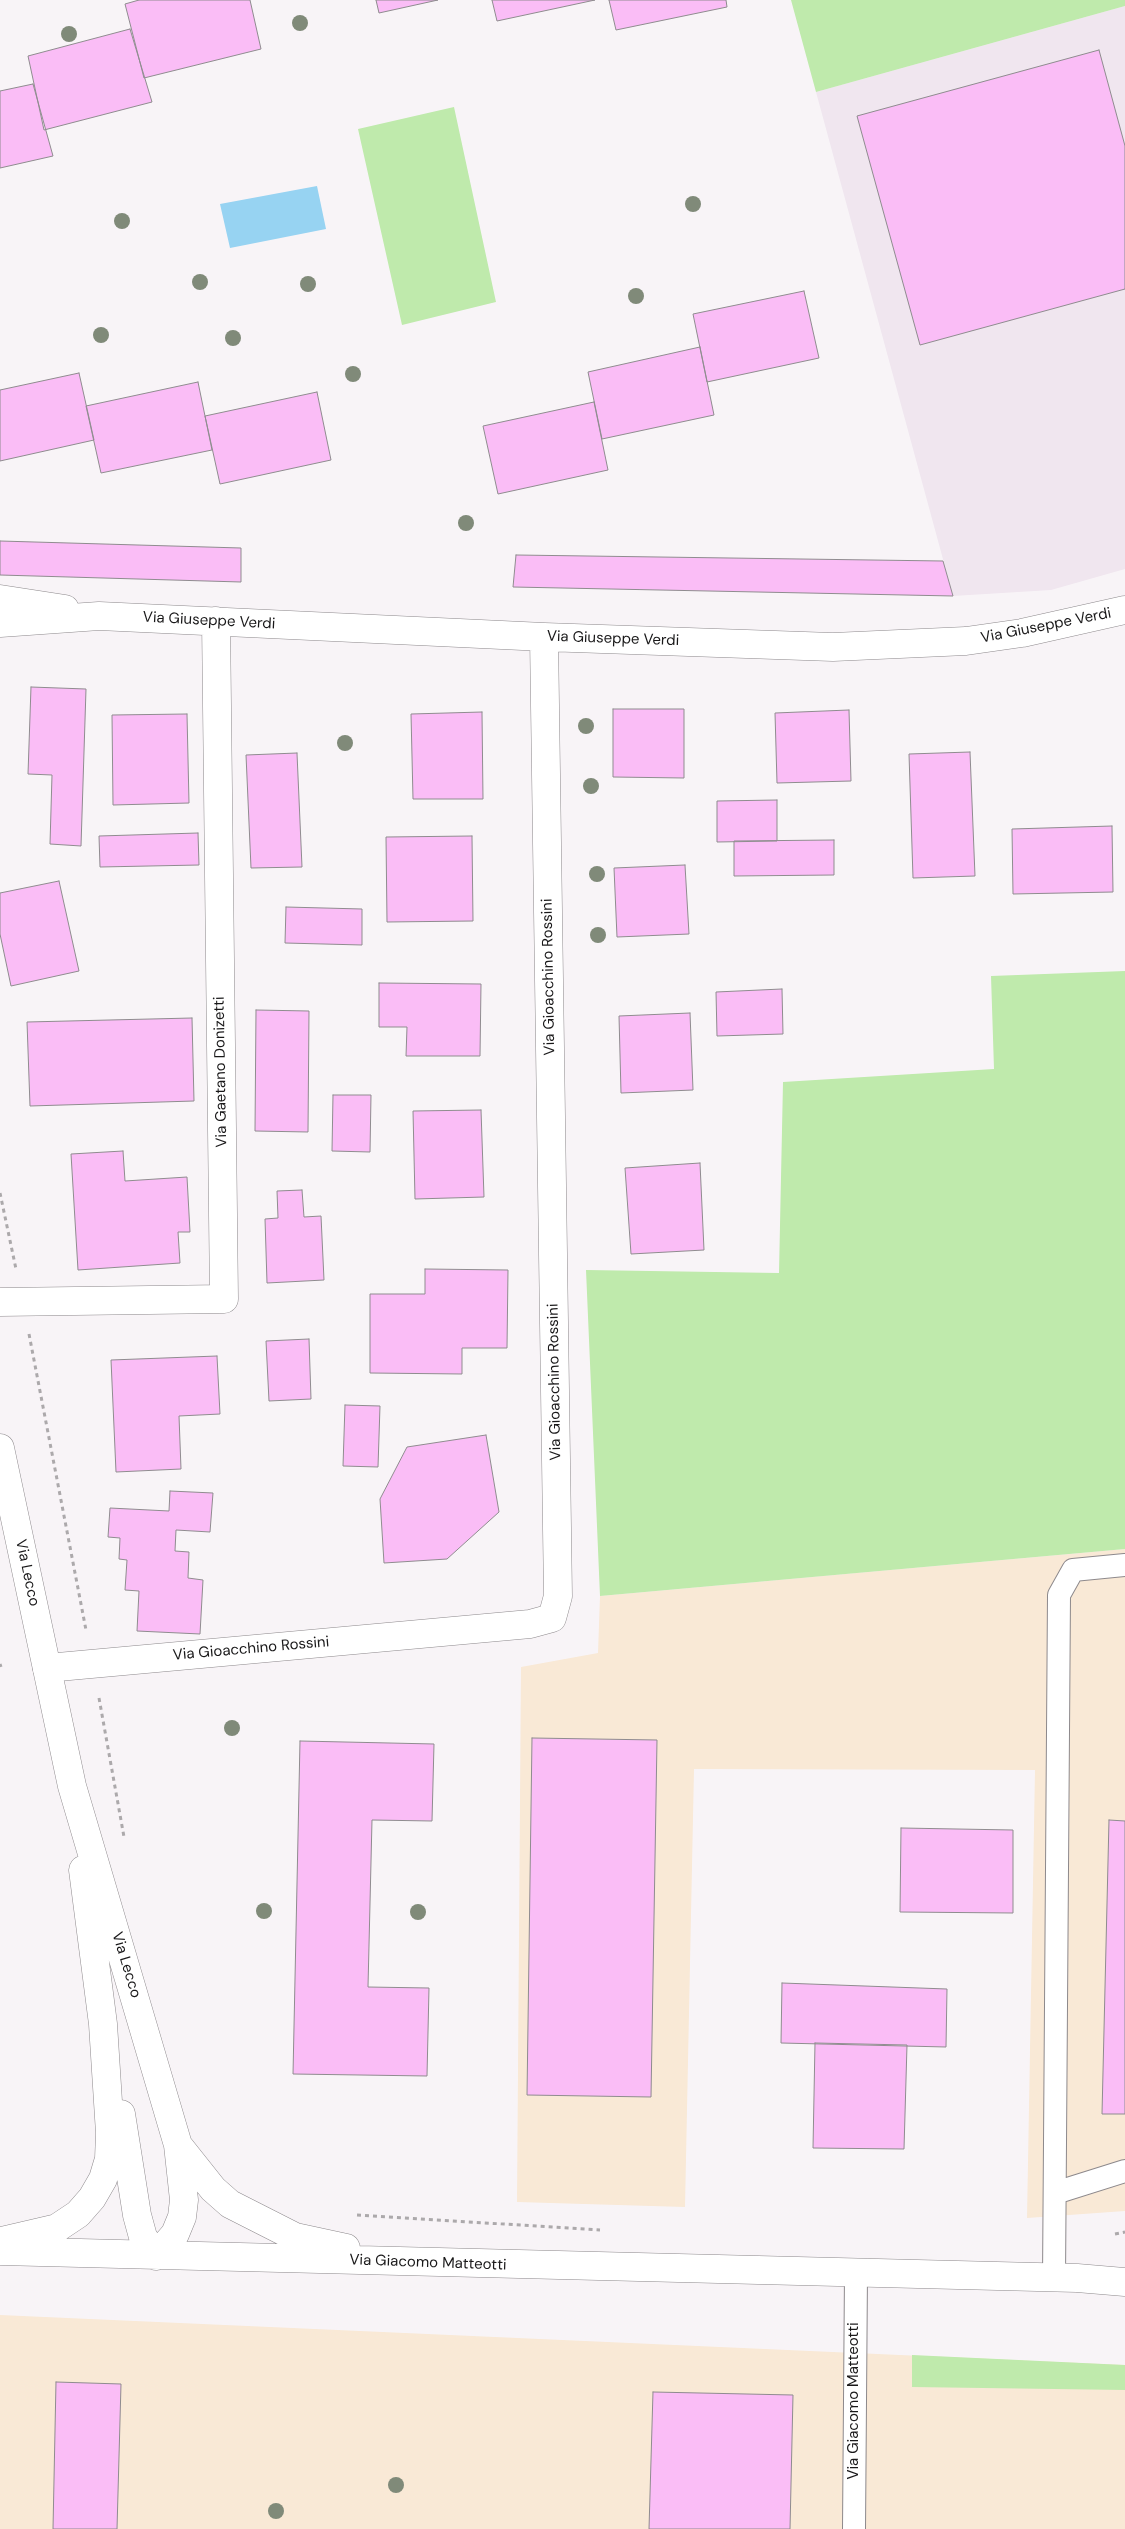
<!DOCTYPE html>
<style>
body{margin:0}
canvas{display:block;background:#f8f4f7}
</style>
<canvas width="1125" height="2529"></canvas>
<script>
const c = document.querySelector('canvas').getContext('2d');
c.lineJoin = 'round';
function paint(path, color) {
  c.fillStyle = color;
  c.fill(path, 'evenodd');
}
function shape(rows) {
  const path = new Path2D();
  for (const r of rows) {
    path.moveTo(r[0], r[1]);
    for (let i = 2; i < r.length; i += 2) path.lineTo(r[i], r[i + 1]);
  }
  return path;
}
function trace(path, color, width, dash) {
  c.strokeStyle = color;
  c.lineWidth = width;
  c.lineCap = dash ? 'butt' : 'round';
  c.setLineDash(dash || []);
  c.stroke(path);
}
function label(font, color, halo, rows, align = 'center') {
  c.font = font + ' "DM Sans",sans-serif';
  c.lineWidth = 4;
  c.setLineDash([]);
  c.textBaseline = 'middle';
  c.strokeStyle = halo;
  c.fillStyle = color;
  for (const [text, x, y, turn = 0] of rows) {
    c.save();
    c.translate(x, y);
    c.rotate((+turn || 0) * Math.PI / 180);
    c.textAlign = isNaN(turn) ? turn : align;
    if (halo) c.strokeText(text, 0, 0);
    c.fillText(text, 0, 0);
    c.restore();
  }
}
const built = shape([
 [1125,6,1125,569,1051,590,953,596,816,92]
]);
const industrial = shape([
 [1125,1549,1125,2211,1027,2218,1035,1770,694,1769,685,2207,517,2202,521,1667,598,1653,600,1596],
 [0,2315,1125,2365,1125,2529,0,2529]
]);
const green = shape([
 [791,0,1125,0,1125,6,816,92],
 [454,107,496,302,402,325,358,129],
 [1125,971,1125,1549,600,1596,586,1270,779,1273,783,1082,994,1069,991,976],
 [912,2355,1125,2365,1125,2390,912,2387]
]);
const water = shape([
 [317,186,326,229,230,248,220,204]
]);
const building = shape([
 [139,0,250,0,261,49,144,78,125,4,139,0],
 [376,0,438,0,379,13,376,0],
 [492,0,595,0,497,21,492,0],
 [609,0,726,0,727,7,616,30,609,0],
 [130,29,152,102,44,130,28,56,130,29],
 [1099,50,1125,146,1125,289,920,345,857,116,1099,50],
 [33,84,53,156,0,168,0,91,33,84],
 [804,291,819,358,707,382,693,314,804,291],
 [700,347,714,415,602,439,588,372,700,347],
 [79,373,94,440,0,461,0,390,79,373],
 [198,382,212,450,101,473,86,406,198,382],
 [317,392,331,460,220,484,205,416,317,392],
 [594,402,608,470,498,494,483,426,594,402],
 [0,541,241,548,241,582,0,575,0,541],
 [516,555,943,561,953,596,513,587,516,555],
 [31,687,86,689,81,846,50,844,52,775,28,774,31,687],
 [613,709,684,709,684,778,613,777,613,709],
 [849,710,851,781,777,783,775,713,849,710],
 [482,712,483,799,413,799,411,714,482,712],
 [187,714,189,803,113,805,112,715,187,714],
 [970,752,975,876,913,878,909,754,970,752],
 [297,753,302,867,251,868,246,755,297,753],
 [777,800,777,841,717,842,717,801,777,800],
 [1112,826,1113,892,1013,894,1012,829,1112,826],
 [198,833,199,865,100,867,99,836,198,833],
 [472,836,473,921,387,922,386,837,472,836],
 [834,840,834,875,734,876,734,841,834,840],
 [685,865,689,934,617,937,614,868,685,865],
 [59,881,79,971,11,986,0,934,0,893,59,881],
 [286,907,362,909,362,945,285,943,286,907],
 [379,983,481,984,480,1056,406,1056,407,1027,379,1027,379,983],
 [782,989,783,1034,717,1036,716,992,782,989],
 [256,1010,309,1011,308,1132,255,1131,256,1010],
 [690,1013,693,1090,621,1093,619,1016,690,1013],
 [192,1018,194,1101,30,1106,27,1022,192,1018],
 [333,1095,371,1095,370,1152,332,1151,333,1095],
 [481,1110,484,1197,415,1199,413,1111,481,1110],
 [123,1151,125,1181,187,1177,190,1232,178,1232,180,1263,78,1270,71,1154,123,1151],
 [700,1163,704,1250,631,1254,625,1168,700,1163],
 [302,1190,304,1217,321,1216,324,1280,267,1283,265,1219,278,1218,277,1191,302,1190],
 [425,1269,508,1270,507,1348,462,1348,462,1374,370,1373,370,1294,425,1294,425,1269],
 [309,1339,311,1399,269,1401,266,1341,309,1339],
 [217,1356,220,1414,179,1416,181,1469,116,1472,111,1360,217,1356],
 [345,1405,380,1406,378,1467,343,1466,345,1405],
 [486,1435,499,1512,447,1559,384,1563,380,1499,407,1447,486,1435],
 [170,1491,213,1493,210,1532,176,1530,175,1551,189,1552,188,1578,203,1580,200,1634,137,1631,139,1591,125,1590,127,1560,119,1559,120,1538,108,1537,110,1508,169,1511,170,1491],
 [532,1738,657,1740,651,2097,527,2095,532,1738],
 [300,1741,434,1744,432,1821,372,1820,368,1987,429,1988,427,2076,293,2074,300,1741],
 [1109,1820,1125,1821,1125,2114,1102,2114,1109,1820],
 [901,1828,1013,1830,1013,1913,900,1912,901,1828],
 [782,1983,947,1989,946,2047,781,2043,782,1983],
 [815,2043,907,2045,904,2149,813,2148,815,2043],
 [56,2382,121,2384,117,2529,53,2529,56,2382],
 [653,2392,793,2395,790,2529,649,2529,653,2392]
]);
const path = shape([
 [0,1193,16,1269],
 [29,1334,86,1630],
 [0,1664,1,1667],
 [99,1698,124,1837],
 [357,2215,600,2230],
 [1115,2234,1125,2232]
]);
const lane = shape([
 [1055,2193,1125,2171],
 [1054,2279,1059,1595,1073,1570,1125,1565],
 [854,2529,856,2273]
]);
const street = shape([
 [0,599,65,609],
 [0,623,99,616,544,637,833,647,966,641,1022,633,1125,610],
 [0,1302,224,1299,216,621],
 [47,1668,530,1624,552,1618,558,1596,544,637]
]);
const secondary = shape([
 [0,1448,72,1786,178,2145,184,2200,182,2217,175,2234,156,2256],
 [121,2114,137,2215,143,2237,156,2256],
 [178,2145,213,2189,230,2204,295,2237,346,2248],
 [2,2241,57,2228,78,2214,92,2198,103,2179,109,2159,110,2133,103,2024,83,1870],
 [0,2251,1077,2278,1125,2282]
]);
const trees = [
 [300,23],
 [69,34],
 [693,204],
 [122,221],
 [200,282],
 [308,284],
 [636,296],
 [101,335],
 [233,338],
 [353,374],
 [466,523],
 [586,726],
 [345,743],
 [591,786],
 [597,874],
 [598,935],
 [232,1728],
 [264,1911],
 [418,1912],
 [396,2485],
 [276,2511]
];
const streetNames = [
 ["Via Giuseppe Verdi",209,621,3],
 ["Via Giuseppe Verdi",1046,626,-11],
 ["Via Giuseppe Verdi",613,639,2],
 ["Via Gioacchino Rossini",549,977,-91],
 ["Via Gaetano Donizetti",221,1072,-91],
 ["Via Gioacchino Rossini",555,1382,-91],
 ["Via Lecco",27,1573,78],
 ["Via Gioacchino Rossini",251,1649,-5],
 ["Via Lecco",126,1965,73],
 ["Via Giacomo Matteotti",428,2263,2],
 ["Via Giacomo Matteotti",854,2401,-90]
];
paint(built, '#f0e6ef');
paint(industrial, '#f9e9d6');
paint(green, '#bfeaac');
paint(water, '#97d3f2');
paint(building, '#fabdf6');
trace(building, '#8f8c8f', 1);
trace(lane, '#8d898c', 24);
trace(street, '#8d898c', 29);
trace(secondary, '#8d898c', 29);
trace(path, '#aca9ab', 3, [4, 4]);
trace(lane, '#fff', 22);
trace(street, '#fff', 28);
trace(secondary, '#fff', 28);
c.fillStyle = '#808a79';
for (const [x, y] of trees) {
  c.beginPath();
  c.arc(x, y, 8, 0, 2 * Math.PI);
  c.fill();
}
label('15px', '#191819', '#fff', streetNames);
</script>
